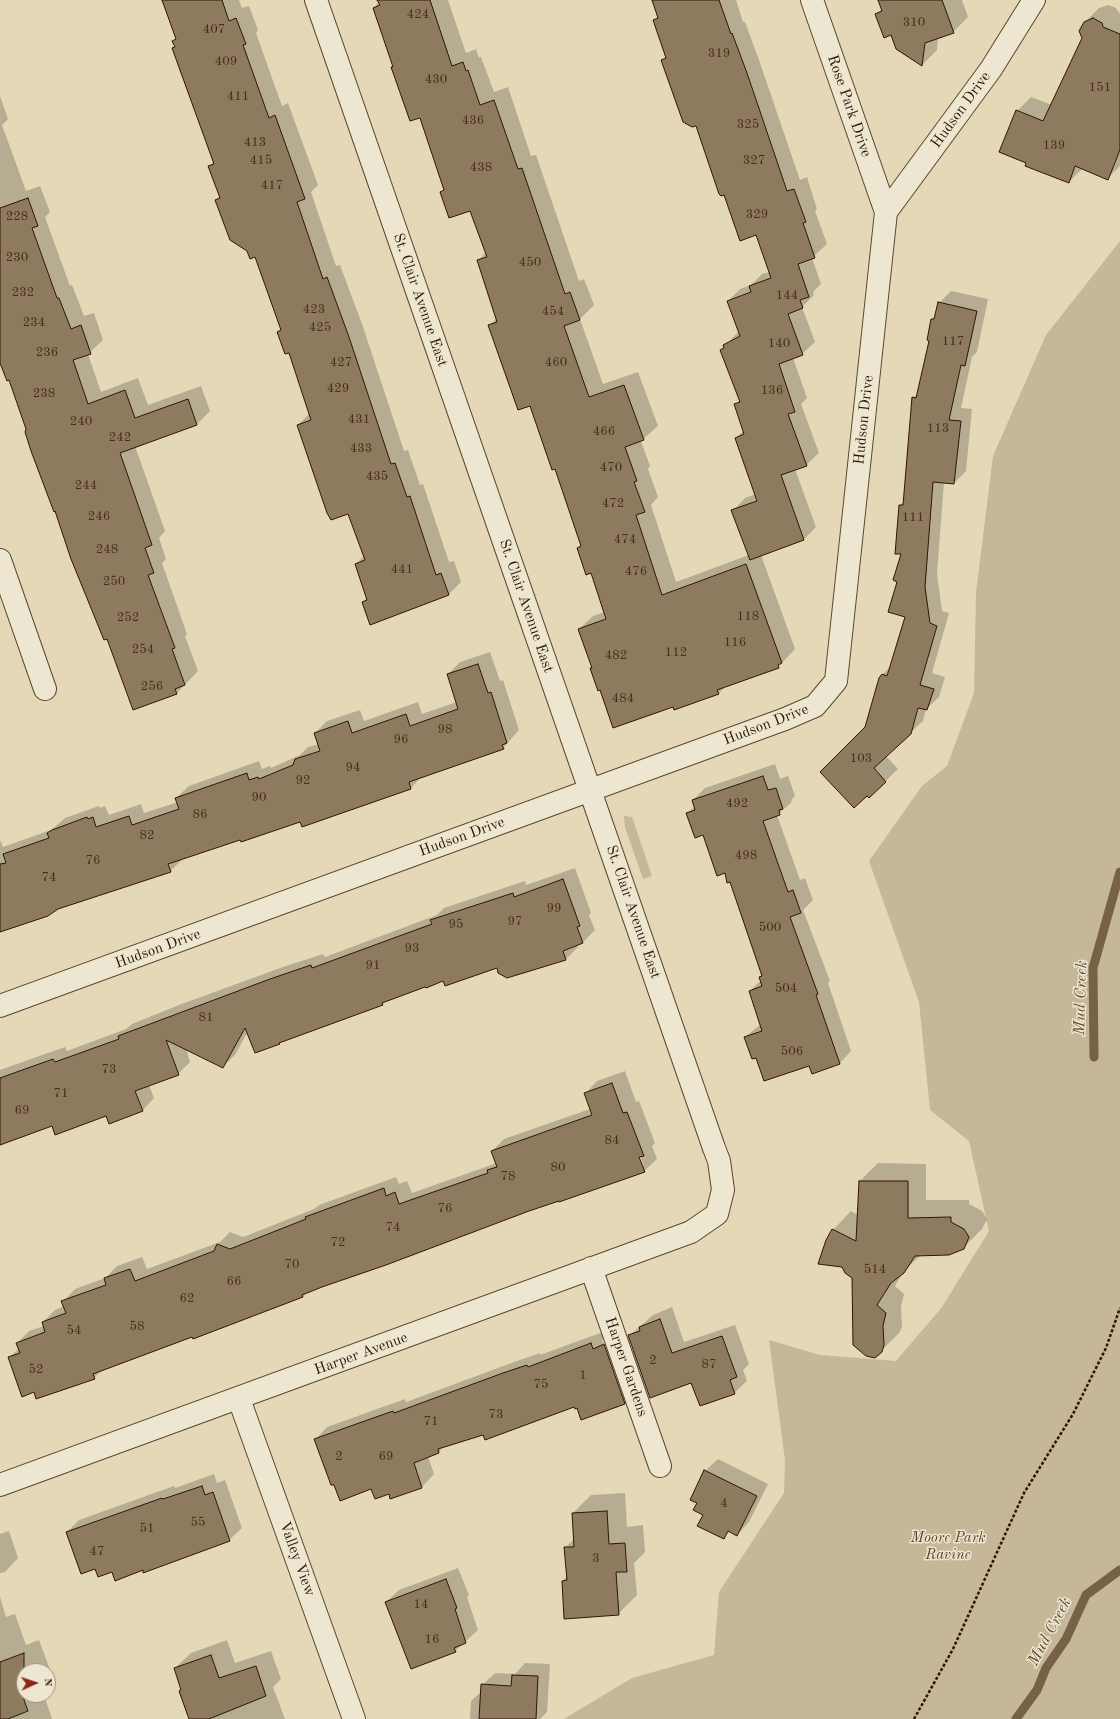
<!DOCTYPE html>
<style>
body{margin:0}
#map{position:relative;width:1120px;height:1719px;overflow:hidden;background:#e4d8b6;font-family:"Old Standard TT",serif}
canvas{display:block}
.north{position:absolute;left:16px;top:1663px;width:40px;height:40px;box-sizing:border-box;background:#ede6d0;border:1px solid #a1927d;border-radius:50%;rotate:87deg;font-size:11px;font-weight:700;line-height:16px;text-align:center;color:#301501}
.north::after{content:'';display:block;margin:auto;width:14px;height:18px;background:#8f2418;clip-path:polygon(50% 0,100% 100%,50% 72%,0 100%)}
</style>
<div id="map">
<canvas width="1120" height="1719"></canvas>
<div class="north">N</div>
</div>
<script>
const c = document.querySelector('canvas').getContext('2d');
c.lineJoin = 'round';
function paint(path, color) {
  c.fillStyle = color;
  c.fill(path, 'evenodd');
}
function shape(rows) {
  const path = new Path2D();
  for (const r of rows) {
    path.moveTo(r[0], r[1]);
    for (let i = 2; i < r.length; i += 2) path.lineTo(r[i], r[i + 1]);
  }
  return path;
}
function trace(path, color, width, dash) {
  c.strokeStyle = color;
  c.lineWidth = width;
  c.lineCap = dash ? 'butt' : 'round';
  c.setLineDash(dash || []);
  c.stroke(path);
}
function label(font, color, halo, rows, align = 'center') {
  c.font = font + ' "Old Standard TT",serif';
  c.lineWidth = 3;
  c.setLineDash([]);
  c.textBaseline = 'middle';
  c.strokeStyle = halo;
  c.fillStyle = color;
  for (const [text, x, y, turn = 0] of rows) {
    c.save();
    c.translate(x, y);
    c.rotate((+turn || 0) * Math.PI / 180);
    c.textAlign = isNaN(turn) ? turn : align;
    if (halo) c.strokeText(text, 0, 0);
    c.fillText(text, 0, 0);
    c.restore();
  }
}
const green = shape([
 [1120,241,1120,1719,564,1719,632,1678,714,1655,719,1592,784,1493,785,1460,769,1340,820,1355,896,1361,942,1307,989,1231,969,1141,930,1110,919,1002,869,861,922,786,947,766,974,693,976,593,993,456,1046,335],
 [624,816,632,817,652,876,643,879,625,827]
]);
const shadow = shape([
 [166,0,239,0,242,8,249,6,258,30,256,33,282,106,288,103,318,185,311,192,336,266,340,265,362,324,404,451,408,450,420,485,423,484,449,562,454,561,461,582,448,595,363,602,367,598,356,564,364,556,349,512,298,425,310,413,290,352,278,332,282,328,256,256,248,250,216,200,220,196,209,167,214,161,174,48,175,46,173,41,177,38],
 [380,0,448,0,466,53,476,49,479,58,481,57,494,92,508,87,531,156,536,155,579,281,584,279,594,305,580,319,603,384,638,372,658,426,641,441,650,466,648,469,658,497,651,505,676,582,749,555,733,511,745,498,756,494,736,438,744,430,735,405,740,400,721,350,739,331,728,301,740,289,751,285,762,274,770,272,756,234,725,194,697,125,663,60,667,56,654,21,659,16,653,0,736,0,743,22,745,22,759,60,800,180,807,177,817,209,815,211,827,244,812,258,821,284,813,292,814,295,802,307,815,342,802,354,793,358,807,398,801,404,819,453,806,465,795,469,816,527,804,539,761,555,795,649,778,667,726,686,719,693,674,706,601,689,591,669,592,667,579,629,593,616,605,612,591,572,578,548,582,544,555,468,530,405,489,326,497,318,478,261,486,252,471,210,441,192,445,189,421,116,374,8],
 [878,0,962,0,968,17,953,32,938,37,937,50,922,65,892,34,876,14,882,9],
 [1108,5,1116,8,1120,14,1120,166,1108,178,1083,168,1069,182,1028,162,1017,111,1031,97,1052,105,1083,38,1085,22,1099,8],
 [0,96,8,119,2,125,26,191,40,186,50,212,45,217,70,286,72,285,84,316,94,313,103,340,88,354,101,392,138,378,148,405,201,386,210,411,197,424,135,446,165,531,159,538,166,559,162,563,187,634,185,636,198,671,177,693,108,637,86,595,32,450,27,429,0,345],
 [951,291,988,299,977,352,972,357,961,408,972,409,966,471,954,483,944,482,937,574,942,611,949,613,932,673,945,677,939,697,926,709,923,721,886,756,898,769,869,797,882,675,891,666,906,616,898,581,902,553,900,506,904,501,913,398,919,392,930,340,932,319,936,315,939,303],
 [490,652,500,681,503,680,519,730,503,748,423,775,411,788,302,826,300,820,240,838,183,859,170,871,58,908,0,931,0,840,3,847,51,830,65,818,99,806,100,808,105,806,109,815,141,804,144,813,169,805,178,802,176,798,189,786,259,761,262,769,270,766,271,768,300,755,308,747,319,744,315,733,327,721,360,710,364,721,418,702,422,714,457,702,448,674,460,662],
 [775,764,780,779,788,776,795,796,791,800,792,802,777,815,800,880,805,878,813,900,803,910,830,981,828,983,851,1051,839,1064,810,1065,757,1056,745,1037,761,1024,750,991,761,980,763,975,730,881,704,834,688,813,695,806,693,800,705,788],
 [575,868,591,913,589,915,595,930,583,942,577,944,578,947,566,959,507,977,497,966,443,980,386,1000,382,1004,282,1041,279,1043,248,1031,235,1055,222,1067,186,1048,190,1062,178,1074,149,1085,154,1098,142,1111,107,1114,52,1125,0,1144,0,1070,65,1047,67,1051,126,1029,132,1024,179,1005,283,967,323,954,325,957,437,915,444,908,525,881,526,885],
 [625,1071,636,1102,639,1101,655,1143,652,1146,657,1159,644,1171,560,1199,307,1292,303,1297,104,1368,94,1378,34,1391,9,1358,19,1348,17,1343,29,1331,44,1326,43,1322,55,1310,64,1306,63,1302,75,1289,105,1278,117,1266,142,1257,147,1269,220,1242,230,1232,243,1237,314,1209,319,1205,396,1177,399,1184,407,1181,412,1193,494,1164,496,1162,492,1151,504,1139,590,1109,585,1094,597,1081],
 [638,1152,644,1166,641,1166,636,1153],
 [878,1163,926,1164,926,1200,969,1200,969,1204,982,1211,987,1219,982,1229,963,1248,921,1255,903,1272,895,1286,904,1294,901,1307,902,1326,900,1332,875,1357,853,1278,833,1230,851,1211,858,1215,860,1181],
 [672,1307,684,1342,735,1325,749,1364,743,1370,747,1381,734,1393,692,1381,629,1336,653,1315],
 [603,1332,637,1391,625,1403,575,1406,445,1445,439,1452,428,1456,434,1474,422,1487,391,1497,389,1493,372,1487,315,1440,327,1427,405,1399,406,1402,517,1361,540,1353,540,1355],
 [604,1339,624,1398,622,1398,602,1340],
 [718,1459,768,1484,749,1522,737,1535,730,1531,723,1538,704,1514,698,1502,705,1471],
 [214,1474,217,1483,225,1480,242,1528,229,1540,143,1569,113,1570,95,1568,67,1532,79,1520,174,1486,175,1488],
 [625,1493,627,1527,643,1525,645,1552,634,1563,637,1595,618,1614,563,1581,567,1576,565,1548,574,1539,573,1513,591,1495],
 [9,1531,18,1558,5,1572,0,1573,0,1534],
 [458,1568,469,1595,467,1597,478,1630,455,1651,386,1602,399,1590],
 [0,1597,6,1617,15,1614,26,1645,39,1640,52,1675,48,1679,48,1671,24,1671,24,1695,44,1695,52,1719,0,1719],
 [227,1640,235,1663,271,1651,281,1679,273,1687,285,1719,190,1719,180,1691,182,1689,175,1668,191,1653],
 [525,1663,550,1664,547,1712,540,1719,470,1719,471,1701,482,1691,482,1685,495,1673,515,1674]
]);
const stream = shape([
 [1094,1057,1093,968,1120,872],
 [1016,1719,1037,1690,1046,1668,1066,1639,1086,1595,1120,1570]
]);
const building = shape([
 [162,0,222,0,229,21,236,18,246,44,243,45,269,118,275,115,305,199,297,202,323,279,327,277,349,337,391,464,395,463,407,497,410,496,436,575,441,573,449,595,370,625,362,602,367,600,355,564,365,560,348,514,331,520,327,513,297,425,311,420,289,353,285,354,277,332,281,330,255,257,250,259,247,251,230,240,215,200,220,198,208,166,214,164,172,48,175,47,172,41,176,39,162,0],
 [377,0,430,0,452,66,463,62,466,71,468,70,480,105,494,100,518,169,522,168,565,294,570,292,580,320,564,326,589,397,624,385,644,440,625,447,637,481,634,482,645,512,636,515,662,595,746,564,782,663,778,665,779,668,717,690,719,694,674,710,673,707,613,728,600,690,598,691,590,668,592,668,578,629,606,619,591,573,586,575,577,548,581,546,555,469,552,470,530,406,518,410,488,325,497,322,477,260,487,257,470,211,449,218,440,192,444,190,420,118,410,121,391,67,393,67,373,8,380,5,377,0],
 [652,0,719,0,731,34,732,33,747,73,787,191,794,189,806,222,803,223,815,258,798,264,809,297,800,300,803,308,788,314,803,355,779,364,795,412,788,414,807,466,781,475,804,540,750,560,731,510,757,501,735,438,744,434,734,404,740,402,720,350,724,348,723,345,740,336,727,301,751,292,749,286,771,278,756,235,740,241,724,195,721,196,719,194,696,126,692,127,683,122,661,60,666,58,653,20,658,18,652,0],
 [878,0,942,0,954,33,925,43,922,66,896,49,891,35,884,38,875,14,882,11,878,0],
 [1093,18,1102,23,1103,27,1120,34,1120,150,1108,180,1075,166,1069,183,1025,166,1026,163,999,152,1016,110,1043,121,1082,38,1079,31,1084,22,1093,18],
 [28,198,38,226,32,228,57,298,59,298,71,329,81,325,91,354,73,360,88,404,125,390,135,418,188,399,197,425,120,453,152,545,145,548,154,573,148,575,175,648,172,649,185,685,175,689,177,694,133,710,107,639,104,640,71,559,55,511,54,512,31,451,25,432,26,429,9,380,7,381,0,363,0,208,28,198],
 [938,302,977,311,965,366,961,365,949,420,961,421,954,484,933,482,925,587,930,623,937,626,920,685,934,689,927,710,918,708,911,734,874,768,886,782,869,798,867,796,854,808,820,772,865,727,879,678,882,674,887,676,905,617,888,612,897,582,893,580,901,554,895,554,899,505,903,505,912,397,916,398,929,341,927,340,931,319,934,319,938,302],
 [478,664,488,693,491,692,507,743,502,745,504,749,409,782,411,789,302,827,300,822,241,842,240,840,168,864,171,872,58,909,48,916,0,932,0,864,6,863,3,854,49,838,47,833,52,830,87,817,88,819,93,817,96,827,129,816,132,825,179,809,175,798,247,773,249,780,258,777,259,779,293,765,295,759,320,751,314,733,348,721,352,733,406,714,410,726,458,709,447,674,478,664],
 [763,776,768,790,776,788,783,809,779,810,780,815,763,821,788,892,793,890,801,913,790,917,818,994,816,995,840,1064,812,1074,809,1066,764,1081,756,1058,752,1059,744,1037,762,1031,749,991,762,986,759,977,762,976,730,882,727,883,725,873,717,876,703,835,695,838,686,813,695,810,692,800,763,776],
 [563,879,580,926,577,927,583,943,563,951,566,960,507,978,498,973,497,968,445,986,443,981,426,988,425,987,382,1003,383,1005,279,1043,280,1044,255,1053,245,1028,223,1068,166,1040,179,1075,135,1091,143,1111,109,1124,106,1116,55,1135,52,1126,0,1145,0,1078,53,1059,55,1062,119,1039,118,1036,270,979,311,965,312,968,432,924,430,920,513,893,514,897,563,879],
 [612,1083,623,1113,627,1112,644,1156,639,1157,645,1172,559,1202,559,1201,529,1211,386,1265,322,1287,302,1295,303,1297,193,1339,192,1337,93,1374,95,1379,36,1399,34,1392,22,1397,8,1357,20,1353,16,1343,45,1332,42,1322,66,1313,61,1301,106,1285,104,1278,130,1269,135,1281,214,1251,217,1244,230,1249,306,1219,305,1217,384,1188,386,1196,395,1192,399,1204,488,1173,487,1170,497,1167,491,1151,592,1115,584,1093,612,1083],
 [859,1181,908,1181,908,1218,951,1217,951,1222,964,1229,969,1237,964,1249,949,1255,915,1256,904,1273,891,1283,877,1305,886,1313,883,1326,884,1345,882,1352,875,1358,866,1356,853,1345,852,1278,845,1273,842,1267,818,1264,826,1240,832,1229,856,1241,859,1181],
 [660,1319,672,1353,722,1336,737,1377,730,1380,735,1394,700,1406,691,1383,650,1398,628,1335,640,1331,639,1327,660,1319],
 [591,1343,593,1349,604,1344,625,1404,581,1420,577,1408,575,1409,574,1407,485,1440,483,1435,438,1449,439,1453,414,1463,422,1488,390,1499,389,1494,375,1499,371,1489,340,1501,334,1485,331,1485,314,1439,393,1411,394,1413,503,1373,527,1365,528,1367,591,1343],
 [704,1470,757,1496,737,1536,728,1531,724,1539,697,1526,703,1515,693,1510,697,1503,690,1500,704,1470],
 [202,1486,205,1495,213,1492,230,1541,143,1573,143,1570,115,1581,112,1572,98,1577,95,1569,81,1574,66,1532,162,1498,163,1499,202,1486],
 [607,1511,609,1544,625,1543,627,1572,616,1572,619,1615,564,1619,562,1581,567,1580,564,1547,574,1547,572,1513,607,1511],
 [446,1579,457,1608,455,1609,466,1643,454,1648,456,1652,411,1669,385,1602,446,1579],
 [24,1653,24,1700,28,1711,8,1719,0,1719,0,1662,24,1653],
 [211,1655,219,1678,256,1666,266,1696,209,1719,189,1719,179,1691,181,1690,174,1668,211,1655],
 [512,1675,538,1676,536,1719,479,1719,481,1684,511,1686,512,1675]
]);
const path = shape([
 [914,1719,953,1649,1024,1493,1073,1414,1106,1348,1120,1308]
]);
const minor = shape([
 [812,0,886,212],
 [0,560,45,689],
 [0,1006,785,719,815,706,836,681,886,212,991,69,1034,0],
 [591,1268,660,1466],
 [239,1399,354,1719],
 [0,1485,691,1232,717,1214,723,1190,719,1161,714,1148,316,0]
]);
const numberNames = [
 ["424",418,15],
 ["310",914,23],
 ["407",214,30],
 ["319",719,54],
 ["409",226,62],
 ["430",436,80],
 ["151",1100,88],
 ["411",238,97],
 ["436",473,121],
 ["325",748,125],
 ["413",255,143],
 ["139",1054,146],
 ["415",261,161],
 ["327",754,161],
 ["438",481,168],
 ["417",272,186],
 ["329",757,215],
 ["228",17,217],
 ["230",17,258],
 ["450",530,263],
 ["232",23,293],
 ["144",787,296],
 ["423",314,310],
 ["454",553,312],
 ["234",34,323],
 ["425",320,328],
 ["117",953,342],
 ["140",779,344],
 ["236",47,353],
 ["427",341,363],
 ["460",556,363],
 ["429",338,389],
 ["136",772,391],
 ["238",44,394],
 ["431",359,420],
 ["240",81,422],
 ["113",938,429],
 ["466",604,432],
 ["242",120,438],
 ["433",361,449],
 ["470",611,468],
 ["435",377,477],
 ["244",86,486],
 ["472",613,504],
 ["246",99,517],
 ["111",913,518],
 ["474",625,540],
 ["248",107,550],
 ["441",402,570],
 ["476",636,572],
 ["250",114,582],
 ["118",748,617],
 ["252",128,618],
 ["116",735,643],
 ["254",143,650],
 ["112",676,653],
 ["482",616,656],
 ["256",152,687],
 ["484",623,699],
 ["98",445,730],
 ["96",401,740],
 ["103",861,759],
 ["94",353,768],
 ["92",303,781],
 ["90",259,798],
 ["492",737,804],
 ["86",200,815],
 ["82",147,836],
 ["498",746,856],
 ["76",93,861],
 ["74",49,878],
 ["99",554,909],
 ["97",515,922],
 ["95",456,925],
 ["500",770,928],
 ["93",412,949],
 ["91",373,966],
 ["504",786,989],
 ["81",206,1018],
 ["506",792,1052],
 ["73",109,1070],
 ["71",61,1094],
 ["69",22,1111],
 ["84",612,1141],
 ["80",558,1168],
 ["78",508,1177],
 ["76",445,1209],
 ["74",393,1228],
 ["72",338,1243],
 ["70",292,1265],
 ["514",875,1270],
 ["66",234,1282],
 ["62",187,1299],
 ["58",137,1327],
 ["54",74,1331],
 ["2",653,1361],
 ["87",709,1365],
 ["52",36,1370],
 ["1",583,1376],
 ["75",541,1385],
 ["73",496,1415],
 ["71",431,1422],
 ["2",339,1457],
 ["69",386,1457],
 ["4",724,1504],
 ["55",198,1523],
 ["51",147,1529],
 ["47",97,1552],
 ["3",596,1559],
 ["14",421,1605],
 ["16",432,1640]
];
const streetNames = [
 ["Rose Park Drive",849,106,71],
 ["Hudson Drive",961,110,-54],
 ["St. Clair Avenue East",420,300,71],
 ["Hudson Drive",864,420,-84],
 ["St. Clair Avenue East",526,606,71],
 ["Hudson Drive",766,725,-21],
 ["Hudson Drive",462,837,-20],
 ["St. Clair Avenue East",633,912,71],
 ["Hudson Drive",158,949,-20],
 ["Harper Avenue",361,1354,-20],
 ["Harper Gardens",626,1367,71],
 ["Valley View",297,1559,70]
];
const parkNames = [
 ["Moore Park",948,1538],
 ["Ravine",948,1555]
];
const waterNames = [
 ["Mud Creek",1081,998,-88],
 ["Mud Creek",1050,1632,-62]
];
paint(green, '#c5b797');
paint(shadow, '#0003');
trace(stream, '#776248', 9);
paint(building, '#8e7a5f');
trace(building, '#301501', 1);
trace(minor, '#5d462e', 24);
trace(path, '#301501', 2.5, [3, 2]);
trace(minor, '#ede6d0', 22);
label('13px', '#482e18', null, numberNames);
label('15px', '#301501', '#ede6d0', streetNames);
label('italic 15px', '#5d462e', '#ede6d0', parkNames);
label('italic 16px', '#604931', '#ede6d0', waterNames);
</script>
